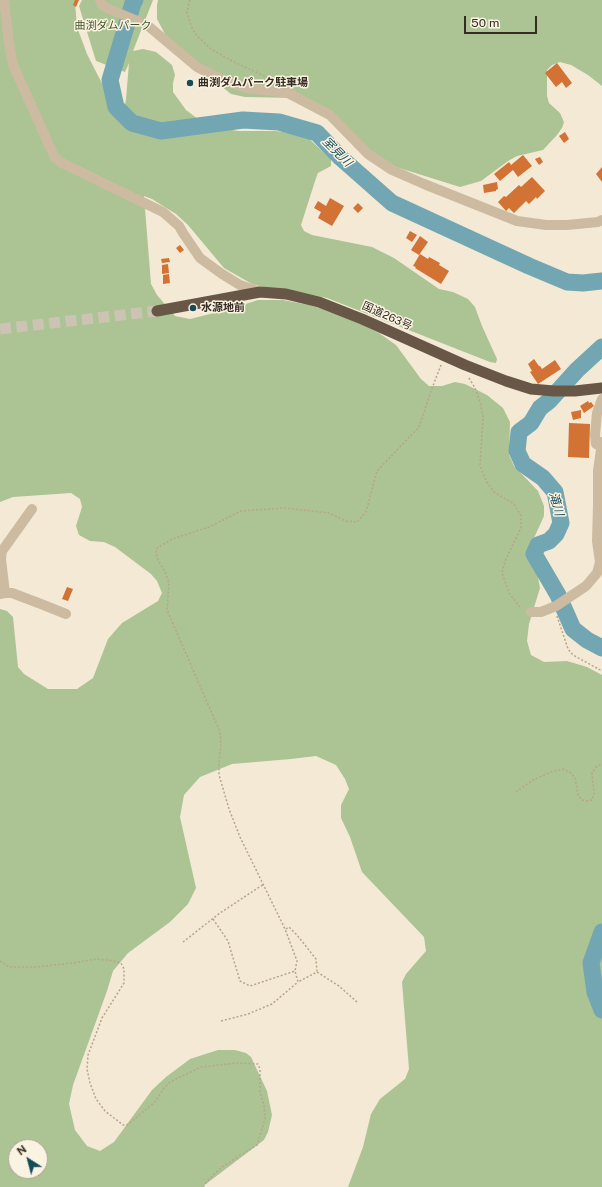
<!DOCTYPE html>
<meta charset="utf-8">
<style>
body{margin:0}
#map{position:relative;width:602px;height:1187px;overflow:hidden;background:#f3e9d5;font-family:"Public Sans",sans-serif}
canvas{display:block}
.north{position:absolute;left:8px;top:1139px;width:40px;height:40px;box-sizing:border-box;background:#fbf3e1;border:1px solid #aca395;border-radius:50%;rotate:324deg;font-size:11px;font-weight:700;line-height:16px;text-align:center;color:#352c24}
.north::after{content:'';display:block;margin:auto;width:14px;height:18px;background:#164b59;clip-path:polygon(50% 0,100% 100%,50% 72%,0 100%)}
.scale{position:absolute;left:464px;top:16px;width:73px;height:18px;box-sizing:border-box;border:2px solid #352c24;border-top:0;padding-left:5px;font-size:12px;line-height:14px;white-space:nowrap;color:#352c24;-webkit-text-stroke:3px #fbf3e1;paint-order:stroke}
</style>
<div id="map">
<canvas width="602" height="1187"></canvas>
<div class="north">N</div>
<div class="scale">50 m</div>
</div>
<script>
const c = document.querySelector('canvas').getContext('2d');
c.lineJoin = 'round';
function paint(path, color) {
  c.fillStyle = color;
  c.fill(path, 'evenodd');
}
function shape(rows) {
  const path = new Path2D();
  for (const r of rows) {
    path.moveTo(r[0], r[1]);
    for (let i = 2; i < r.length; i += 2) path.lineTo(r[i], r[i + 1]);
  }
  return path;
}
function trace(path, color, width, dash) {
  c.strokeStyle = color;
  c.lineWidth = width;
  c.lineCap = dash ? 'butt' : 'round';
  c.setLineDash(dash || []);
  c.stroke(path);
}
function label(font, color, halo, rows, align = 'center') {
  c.font = font + ' "Public Sans","Noto Sans JP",sans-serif';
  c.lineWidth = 3;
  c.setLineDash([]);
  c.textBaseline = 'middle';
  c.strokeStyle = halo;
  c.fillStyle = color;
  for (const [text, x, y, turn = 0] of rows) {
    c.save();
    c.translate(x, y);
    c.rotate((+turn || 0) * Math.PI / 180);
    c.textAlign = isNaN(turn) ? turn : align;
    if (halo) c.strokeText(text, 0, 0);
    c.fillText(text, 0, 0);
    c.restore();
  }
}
const green = shape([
 [0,0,76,0,75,3,77,27,87,54,122,123,126,99,129,63,125,72,96,61,79,6,82,0,153,0,133,51,143,49,156,52,172,65,175,75,173,83,173,92,186,110,202,122,221,128,238,131,276,131,290,133,307,137,331,159,331,166,318,173,316,178,301,225,304,231,312,235,372,247,394,258,439,289,453,292,468,299,475,307,482,326,497,359,496,363,490,362,327,298,294,291,268,288,252,284,224,268,188,225,176,214,152,199,144,196,151,284,157,295,175,316,190,319,230,309,258,300,283,300,309,305,331,311,357,322,379,333,396,345,421,379,429,386,442,386,455,382,465,384,487,395,503,408,510,422,509,455,514,466,538,491,544,506,544,516,534,538,531,551,537,572,540,588,529,624,527,641,531,655,544,662,567,661,587,667,602,675,602,1187,348,1187,363,1147,371,1114,380,1099,405,1079,409,1069,402,982,406,974,426,951,424,937,362,872,350,837,341,818,341,805,349,789,345,779,336,765,316,756,291,759,232,764,200,777,184,795,180,817,196,888,188,904,170,922,128,953,113,971,107,991,73,1085,69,1104,75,1130,87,1146,100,1151,114,1142,152,1090,166,1077,190,1059,218,1050,235,1050,246,1053,251,1057,267,1091,272,1115,268,1132,264,1140,202,1187,0,1187,0,609,7,611,13,617,18,667,24,674,48,689,77,689,93,678,108,639,122,623,158,601,162,593,157,581,151,574,115,547,104,542,90,541,79,535,76,526,82,507,80,499,71,493,13,497,0,502],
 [16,1147,40,1147,40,1171,16,1171],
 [158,0,602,0,602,86,588,75,571,65,560,62,552,65,547,70,547,96,549,103,560,113,564,122,562,128,557,135,543,150,517,156,508,161,481,181,460,187,396,167,357,142,331,112,298,98,245,97,231,94,180,53,165,34,157,19,157,5]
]);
const river = shape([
 [135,0,133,3,110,80,116,107,132,123,161,131,243,120,279,122,317,133,341,158,392,203,529,266,567,282,583,283,602,281],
 [602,347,577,370,549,401,540,408,531,423,519,432,517,451,523,464,543,478,555,492,561,523,556,534,549,541,538,545,534,554,558,595,573,629,587,640,602,648],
 [602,932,591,963,595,992,602,1010]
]);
const building = shape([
 [75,0,79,0,76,7,73,5],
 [557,63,572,83,566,88,562,82,556,87,545,73],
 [565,132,569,139,564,143,559,136],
 [523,155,532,166,518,177,513,170,500,181,494,174,509,162,511,165],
 [540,157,543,162,539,165,535,159],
 [602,167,602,182,596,174],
 [532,177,545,191,537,199,536,197,529,204,526,201,514,213,509,208,506,211,498,202,504,196,506,197,519,185,521,187],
 [497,182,498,189,496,190,496,191,484,193,483,185],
 [330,198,344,206,332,226,318,218,321,212,314,208,318,201,326,206],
 [358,203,363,208,358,213,353,208],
 [410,231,417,235,412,242,406,238],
 [420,236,428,242,419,255,411,250],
 [180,245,184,250,180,253,176,248],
 [420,254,428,259,429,257,440,263,439,265,449,271,441,284,415,268,416,267,413,266],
 [169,258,170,262,162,263,161,259],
 [168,264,169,273,162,274,162,265],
 [169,274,170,283,163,284,163,275],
 [534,359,539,366,540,366,542,369,555,360,561,369,538,384,530,372,532,371,528,364],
 [588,401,589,403,591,402,594,406,584,413,580,406],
 [581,410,581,418,573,420,571,412],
 [569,423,590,424,589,458,568,457],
 [67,587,73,589,68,601,62,599]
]);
const trunkTunnel = shape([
 [0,329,157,311]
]);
const path = shape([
 [190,0,189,2,187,13,191,26,197,36,211,49,232,61,273,80],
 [469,378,475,388,480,402,483,417,480,465,486,481,494,492,514,504,521,516,521,528,505,561,502,573,509,593,519,606,522,608],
 [557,616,568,649,573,655,602,671],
 [516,792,533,780,551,772,564,769,571,773,575,778,578,795,582,800,587,801,592,800,594,794,592,773,596,767,602,764],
 [213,919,228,941,240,981,250,986,295,971],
 [286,929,289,927,297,935,316,959,317,972],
 [183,942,220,913,264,884],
 [0,961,9,967,36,967,73,963,96,959,108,960,121,963,124,969,124,983,102,1018,88,1055,87,1069,90,1083,96,1099,105,1111,123,1125,127,1125,155,1102,164,1088,170,1082,201,1067,237,1063,258,1064,260,1069,260,1092,264,1105,265,1119,257,1145,222,1167,209,1179,203,1187],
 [357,1002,339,986,317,972,298,982,295,971,297,961,285,929,240,837,229,809,219,775,219,762,221,746,220,732,167,610,169,583,165,572,157,558,156,549,162,545,172,539,209,527,241,511,285,508,329,513,346,521,357,522,366,512,377,471,419,427,431,391,441,365],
 [221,1021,248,1014,272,1004,298,982]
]);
const minor = shape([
 [4,0,9,43,13,65,55,158,62,163,163,212,179,226,183,233,200,258,222,274,240,285,260,292],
 [100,0,102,5,109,9,147,25,197,67,221,79,246,88,288,93,330,115,368,154,392,170,424,184,517,221,546,225,567,225,598,222,602,220],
 [601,446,596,444,595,435,597,413,602,399],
 [5,593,12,593,41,604,66,614],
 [0,594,5,593,1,559,2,551,32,509],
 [531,612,541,612,556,606,586,586,597,573,600,562,597,541,598,506,598,471,602,442]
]);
const trunk = shape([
 [157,311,260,292,286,294,319,302,362,319,465,365,506,381,531,389,554,391,575,391,602,388]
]);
const markers = [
 [190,83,4,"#164b59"],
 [193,308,4,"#164b59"]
];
const parkNames = [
 ["曲渕ダムパーク",113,26]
];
const poiNames = [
 ["曲渕ダムパーク駐車場",198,83],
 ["水源地前",201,308]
];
const streetNames = [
 ["国道263号",387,316,24]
];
const waterNames = [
 ["室見川",337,152,45],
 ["滝川",556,504,74]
];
paint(green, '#acc394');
trace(river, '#72a6b2', 17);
paint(building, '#d27234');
trace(trunkTunnel, '#cdc3b2', 11, [11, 5.5]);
trace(path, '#b7a58a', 1.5, [2, 2]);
trace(minor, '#ccbba0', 10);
trace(trunk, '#685646', 11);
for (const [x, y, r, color] of markers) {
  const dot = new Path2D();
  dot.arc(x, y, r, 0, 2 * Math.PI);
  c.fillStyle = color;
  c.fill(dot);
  trace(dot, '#fbf3e1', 1.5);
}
label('11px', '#3d5526', '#fbf3e1', parkNames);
label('bold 11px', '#352c24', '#fbf3e1', poiNames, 'left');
label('11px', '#352c24', '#fbf3e1', streetNames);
label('italic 12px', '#164b59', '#fbf3e1', waterNames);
</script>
